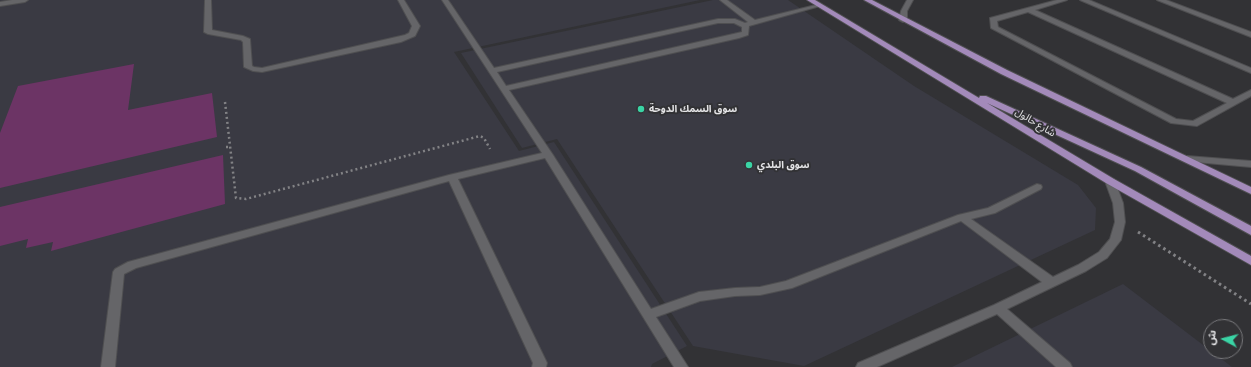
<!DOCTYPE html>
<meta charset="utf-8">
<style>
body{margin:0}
#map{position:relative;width:1251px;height:367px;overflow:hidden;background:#323235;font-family:Roboto,"Noto Sans Arabic",sans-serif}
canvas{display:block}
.north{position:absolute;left:1203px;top:319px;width:40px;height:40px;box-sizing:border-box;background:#323235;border:1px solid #79797c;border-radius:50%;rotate:277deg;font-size:11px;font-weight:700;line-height:16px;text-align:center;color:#e4e4e6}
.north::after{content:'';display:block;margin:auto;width:14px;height:18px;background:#3ad4a5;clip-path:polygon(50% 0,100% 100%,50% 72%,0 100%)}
</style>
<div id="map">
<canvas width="1251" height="367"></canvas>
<div class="north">ش</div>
</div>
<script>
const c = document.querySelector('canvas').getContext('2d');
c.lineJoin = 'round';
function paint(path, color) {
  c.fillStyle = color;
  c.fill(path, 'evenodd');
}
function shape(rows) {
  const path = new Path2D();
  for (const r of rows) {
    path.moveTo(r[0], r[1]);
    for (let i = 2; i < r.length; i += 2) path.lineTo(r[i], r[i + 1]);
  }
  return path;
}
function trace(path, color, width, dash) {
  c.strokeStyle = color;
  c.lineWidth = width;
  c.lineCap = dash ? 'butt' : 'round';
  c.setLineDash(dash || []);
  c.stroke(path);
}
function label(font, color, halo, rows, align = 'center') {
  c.font = font + ' Roboto,"Noto Sans Arabic",sans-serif';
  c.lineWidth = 4;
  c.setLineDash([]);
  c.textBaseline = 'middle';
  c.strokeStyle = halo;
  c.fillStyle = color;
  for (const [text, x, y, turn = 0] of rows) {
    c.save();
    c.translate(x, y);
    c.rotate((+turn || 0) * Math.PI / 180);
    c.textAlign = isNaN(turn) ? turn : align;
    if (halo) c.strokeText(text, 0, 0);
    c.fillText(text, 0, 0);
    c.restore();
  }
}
const built = shape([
 [0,0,700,0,454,52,519,151,554,142,687,346,652,364,651,367,0,367],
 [713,0,788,0,914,86,1078,185,1096,208,1095,230,804,366,693,346,557,139,522,148,461,53],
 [1123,284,1232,367,952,367]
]);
const green = shape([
 [134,64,128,110,212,93,217,137,0,188,0,133,18,86],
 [223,155,225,204,51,251,53,242,26,248,28,239,0,246,0,207]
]);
const pathFar1 = shape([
 [225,102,236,198,246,199,480,136,484,138,490,149],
 [226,147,230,147]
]);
const path = shape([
 [1138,232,1251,304]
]);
const minor = shape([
 [12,0,28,0,25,2,0,6,0,2,12,0],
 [205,0,211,0,212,30,243,36,250,39,252,66,254,67,262,68,405,35,409,33,412,26,398,0,404,0,420,26,415,36,401,42,262,72,253,71,244,67,243,42,241,40,208,34,204,32,205,0],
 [442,0,448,0,494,68,718,19,735,19,745,23,748,22,720,0,727,0,755,20,820,4,820,6,749,26,748,35,739,38,509,90,553,155,651,309,699,292,735,288,760,287,786,281,958,215,988,208,1037,184,1041,185,1042,187,1041,189,995,213,971,219,1053,277,1078,265,1099,252,1110,239,1115,222,1113,203,1105,181,1106,179,1114,179,1123,203,1125,222,1121,240,1107,258,1086,271,1007,309,1070,363,1072,367,1056,367,997,314,877,367,856,367,858,363,994,305,1042,282,961,221,792,288,760,295,735,296,700,301,656,317,688,367,674,367,545,158,458,179,547,363,546,367,532,367,533,363,449,181,136,268,124,274,115,367,101,367,113,272,115,269,128,262,449,175,542,153,442,0],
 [718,23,734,23,742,27,742,32,506,86,497,72,718,23],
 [907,0,913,0,907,11,907,20,903,22,899,20,901,11,907,0],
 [1057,0,1067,0,1035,10,1233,99,1251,90,1251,96,1197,126,1171,123,991,28,990,18,1057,0],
 [1028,12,1227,103,1193,121,1176,119,998,27,997,21,1028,12],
 [1080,0,1089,0,1251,68,1251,73,1080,0],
 [1157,0,1166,0,1251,32,1251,37,1157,0],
 [1187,156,1251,161,1251,167,1184,161,1182,159,1187,156]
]);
const major = shape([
 [807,0,815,0,979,98,980,96,986,96,1141,167,1251,226,1251,235,1135,171,987,103,1114,179,1251,256,1251,265,1106,183,807,0],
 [864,0,872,0,1007,70,1251,187,1251,194,1001,74,864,0]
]);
const markers = [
 [641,109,4,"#3ad4a5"],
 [749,165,4,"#3ad4a5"]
];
const poiNames = [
 ["سوق السمك الدوحة",649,109],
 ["سوق البلدي",757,165]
];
const streetNames = [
 ["شارع حالول",1035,123,31]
];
paint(built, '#3a3a43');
paint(green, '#6c3465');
trace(minor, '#4f4f51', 2);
trace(major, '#4f4f51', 2);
trace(pathFar1, '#828285', 2.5, [2, 3]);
trace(path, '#828285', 3, [2.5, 3.5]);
paint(minor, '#656568');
paint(major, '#a38aba');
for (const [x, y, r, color] of markers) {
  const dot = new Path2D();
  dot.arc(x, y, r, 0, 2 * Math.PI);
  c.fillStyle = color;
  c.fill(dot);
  trace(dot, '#323235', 1.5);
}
label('bold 10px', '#e4e4e6', '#323235', poiNames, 'left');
label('10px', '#e4e4e6', '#323235', streetNames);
</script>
